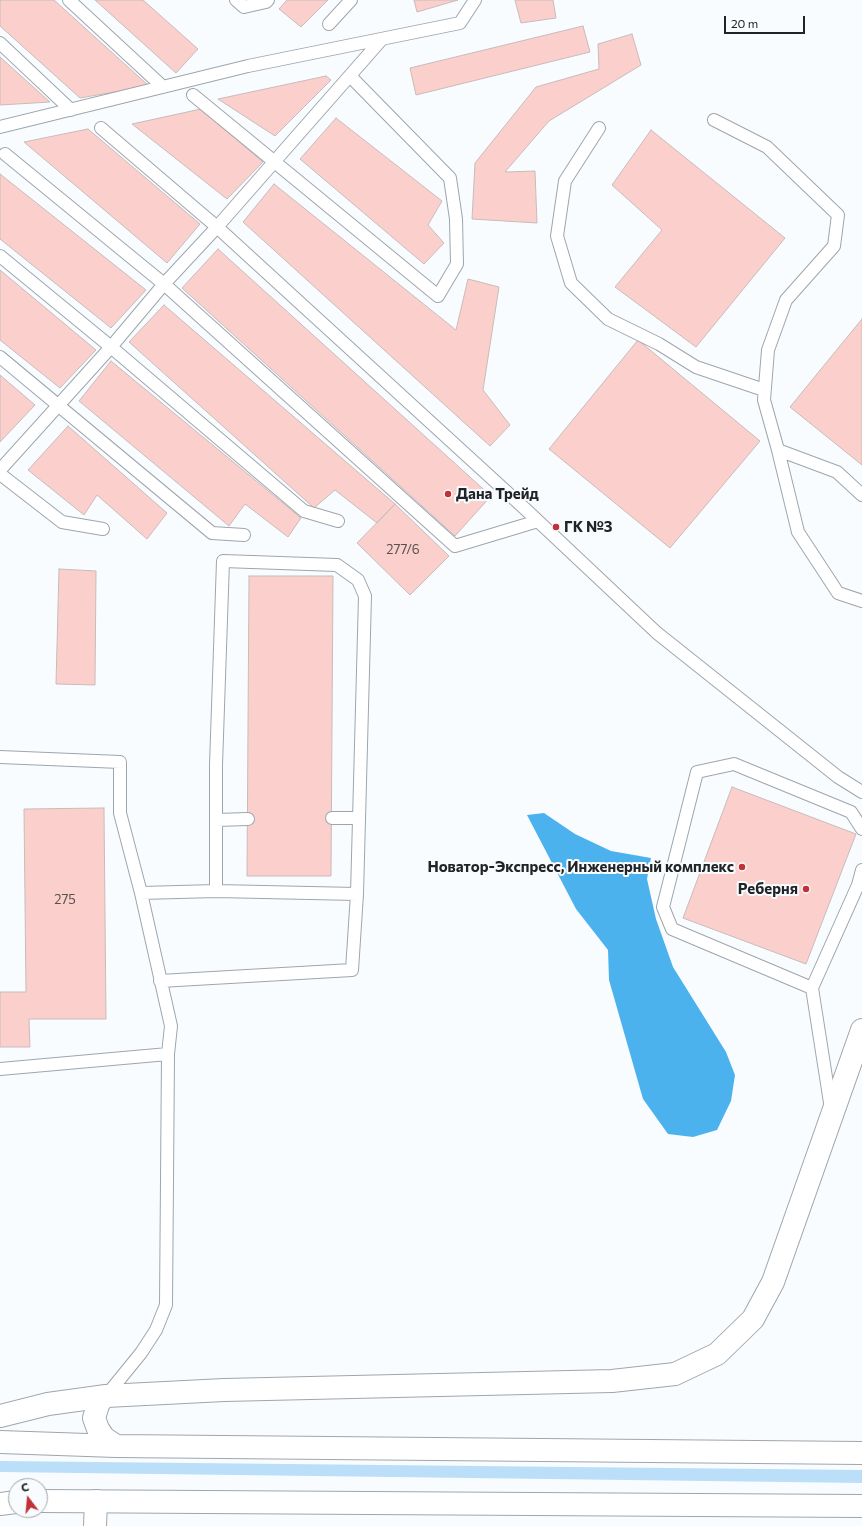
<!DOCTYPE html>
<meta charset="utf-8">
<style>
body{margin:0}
#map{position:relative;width:862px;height:1526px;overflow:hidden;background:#f9fcff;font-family:Commissioner,sans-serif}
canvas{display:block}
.north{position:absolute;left:8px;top:1478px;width:40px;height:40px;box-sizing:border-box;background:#f9fcff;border:1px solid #a3a6a8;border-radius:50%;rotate:344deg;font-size:11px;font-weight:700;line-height:16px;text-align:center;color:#212426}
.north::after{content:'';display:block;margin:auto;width:14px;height:18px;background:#c13238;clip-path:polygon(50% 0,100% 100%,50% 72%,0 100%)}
.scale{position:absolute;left:724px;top:16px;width:81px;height:18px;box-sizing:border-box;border:2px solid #212426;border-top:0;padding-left:5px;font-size:12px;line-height:14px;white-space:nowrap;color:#212426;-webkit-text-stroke:3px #f9fcff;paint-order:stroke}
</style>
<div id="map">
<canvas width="862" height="1526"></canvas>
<div class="north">С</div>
<div class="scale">20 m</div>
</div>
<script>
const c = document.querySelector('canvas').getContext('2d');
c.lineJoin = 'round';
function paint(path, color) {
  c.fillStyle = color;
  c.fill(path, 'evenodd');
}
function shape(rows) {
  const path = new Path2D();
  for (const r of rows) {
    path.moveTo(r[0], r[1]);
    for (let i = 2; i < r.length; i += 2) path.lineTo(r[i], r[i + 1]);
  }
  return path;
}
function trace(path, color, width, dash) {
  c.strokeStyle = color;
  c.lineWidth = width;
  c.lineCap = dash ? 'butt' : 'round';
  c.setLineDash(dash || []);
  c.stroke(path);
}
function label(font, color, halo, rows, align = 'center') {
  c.font = font + ' Commissioner,sans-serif';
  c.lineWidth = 4;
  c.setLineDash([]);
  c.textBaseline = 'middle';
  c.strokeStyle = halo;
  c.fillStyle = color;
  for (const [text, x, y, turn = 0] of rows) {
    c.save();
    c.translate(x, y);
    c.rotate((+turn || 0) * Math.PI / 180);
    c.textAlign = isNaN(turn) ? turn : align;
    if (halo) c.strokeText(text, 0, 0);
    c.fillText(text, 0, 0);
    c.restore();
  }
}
const green = shape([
 [0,1461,862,1470,862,1483,0,1472]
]);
const water = shape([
 [544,813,575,834,611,851,651,858,647,879,656,919,673,967,726,1052,735,1075,731,1101,717,1130,693,1137,668,1134,643,1099,609,980,608,950,576,909,527,815]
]);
const building = shape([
 [0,0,54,0,149,86,80,98,0,26,0,0],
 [95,0,143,0,198,49,176,73,95,0],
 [287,0,328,0,301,27,279,9,287,0],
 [414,0,458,0,417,12,414,0],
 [515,0,553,0,556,18,521,23,515,0],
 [583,26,590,52,416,95,410,68,583,26],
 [632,34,641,65,549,121,505,172,535,171,537,223,472,219,475,163,536,87,599,69,598,44,632,34],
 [0,57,50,102,0,105,0,57],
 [326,76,331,80,275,136,218,99,326,76],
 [201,109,263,162,227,199,132,124,201,109],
 [336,118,442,201,428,225,444,243,424,264,300,159,336,118],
 [88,129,200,224,167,263,24,142,88,129],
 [651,130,785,238,696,347,615,287,662,230,612,185,651,130],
 [0,174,146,290,111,328,0,239,0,174],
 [274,184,456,330,468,279,499,287,483,390,510,425,490,446,243,222,274,184],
 [218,249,491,496,455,536,182,288,218,249],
 [0,270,96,350,60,388,0,340,0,270],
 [164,305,395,504,377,523,335,490,314,508,129,342,164,305],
 [862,319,862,465,790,407,862,319],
 [638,340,760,441,670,548,549,449,638,340],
 [111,361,301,518,288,537,245,504,229,526,79,401,111,361],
 [0,375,35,405,0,442,0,375],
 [68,426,167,513,147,539,97,495,84,515,28,470,68,426],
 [395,504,449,556,410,595,357,543,395,504],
 [59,569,96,571,95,685,56,684,59,569],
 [249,576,333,576,331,876,247,876,249,576],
 [732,787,856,834,806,964,683,918,732,787],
 [104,808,106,1019,29,1019,30,1047,0,1047,0,992,26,992,24,809,104,808]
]);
const lane = shape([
 [69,0,163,87],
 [236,0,244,7,266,2,268,0],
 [329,24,351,0],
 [0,43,71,110],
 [193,95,438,296,457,264,456,219,450,178,350,76],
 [714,120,767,147,838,215,834,246,786,300,768,350,764,400,778,450,798,532,838,593,862,601],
 [0,127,248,66,460,23,475,0],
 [101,128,217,227,522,506,657,633,838,777,862,792],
 [599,128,565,181,557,236,571,283,608,319,659,344,696,367,764,390],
 [5,154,164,284,455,546,538,521],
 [0,256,111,347,304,511,338,521],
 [0,357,212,533,244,535],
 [778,450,837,472,862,495],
 [0,470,111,347,164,284,217,227,382,39],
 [0,474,62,522,103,529],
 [0,757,120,762,120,813,141,893,171,1026,168,1054,166,1305,156,1330,141,1353,106,1396],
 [332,818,359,818],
 [216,820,248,819],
 [141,893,216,891,357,894],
 [160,981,352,970,357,894,365,596,358,580,337,565,223,561,216,765,216,891],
 [812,988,672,929,663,907,697,772,734,764,851,812,862,829],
 [0,1069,168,1054],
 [831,1109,812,988,858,885,862,870]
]);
const street = shape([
 [0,1416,48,1404,106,1396,224,1390,612,1381,675,1374,717,1354,753,1319,773,1282,862,1030],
 [95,1526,96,1501]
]);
const secondary = shape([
 [106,1396,99,1402,94,1418,98,1429,104,1438,116,1446],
 [0,1442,116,1446,862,1453],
 [40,1501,862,1506],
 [0,1504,16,1502]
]);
const markers = [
 [448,494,4,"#c13238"],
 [556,527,4,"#c13238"],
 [742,867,4,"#c13238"],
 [806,889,4,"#c13238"]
];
const numberNames = [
 ["277/6",403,550],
 ["275",65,900]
];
const poiNames = [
 ["Дана Трейд",456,494],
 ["ГК №3",564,527],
 ["Новатор-Экспресс, Инженерный комплекс",734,867,"right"],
 ["Реберня",798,889,"right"]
];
paint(green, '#bbdff8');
paint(water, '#4cb2ee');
paint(building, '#fbcfcb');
trace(building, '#c7bcbb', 1);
trace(lane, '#9ea6ac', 14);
trace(street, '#9ea6ac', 24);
trace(secondary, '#9ea6ac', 24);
trace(lane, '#fff', 12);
trace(street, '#fff', 22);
trace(secondary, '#fff', 22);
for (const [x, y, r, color] of markers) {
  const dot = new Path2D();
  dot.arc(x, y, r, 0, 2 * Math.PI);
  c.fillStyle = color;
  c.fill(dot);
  trace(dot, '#f9fcff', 1.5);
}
label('13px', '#584f4f', null, numberNames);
label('bold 15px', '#212426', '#f9fcff', poiNames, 'left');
</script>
